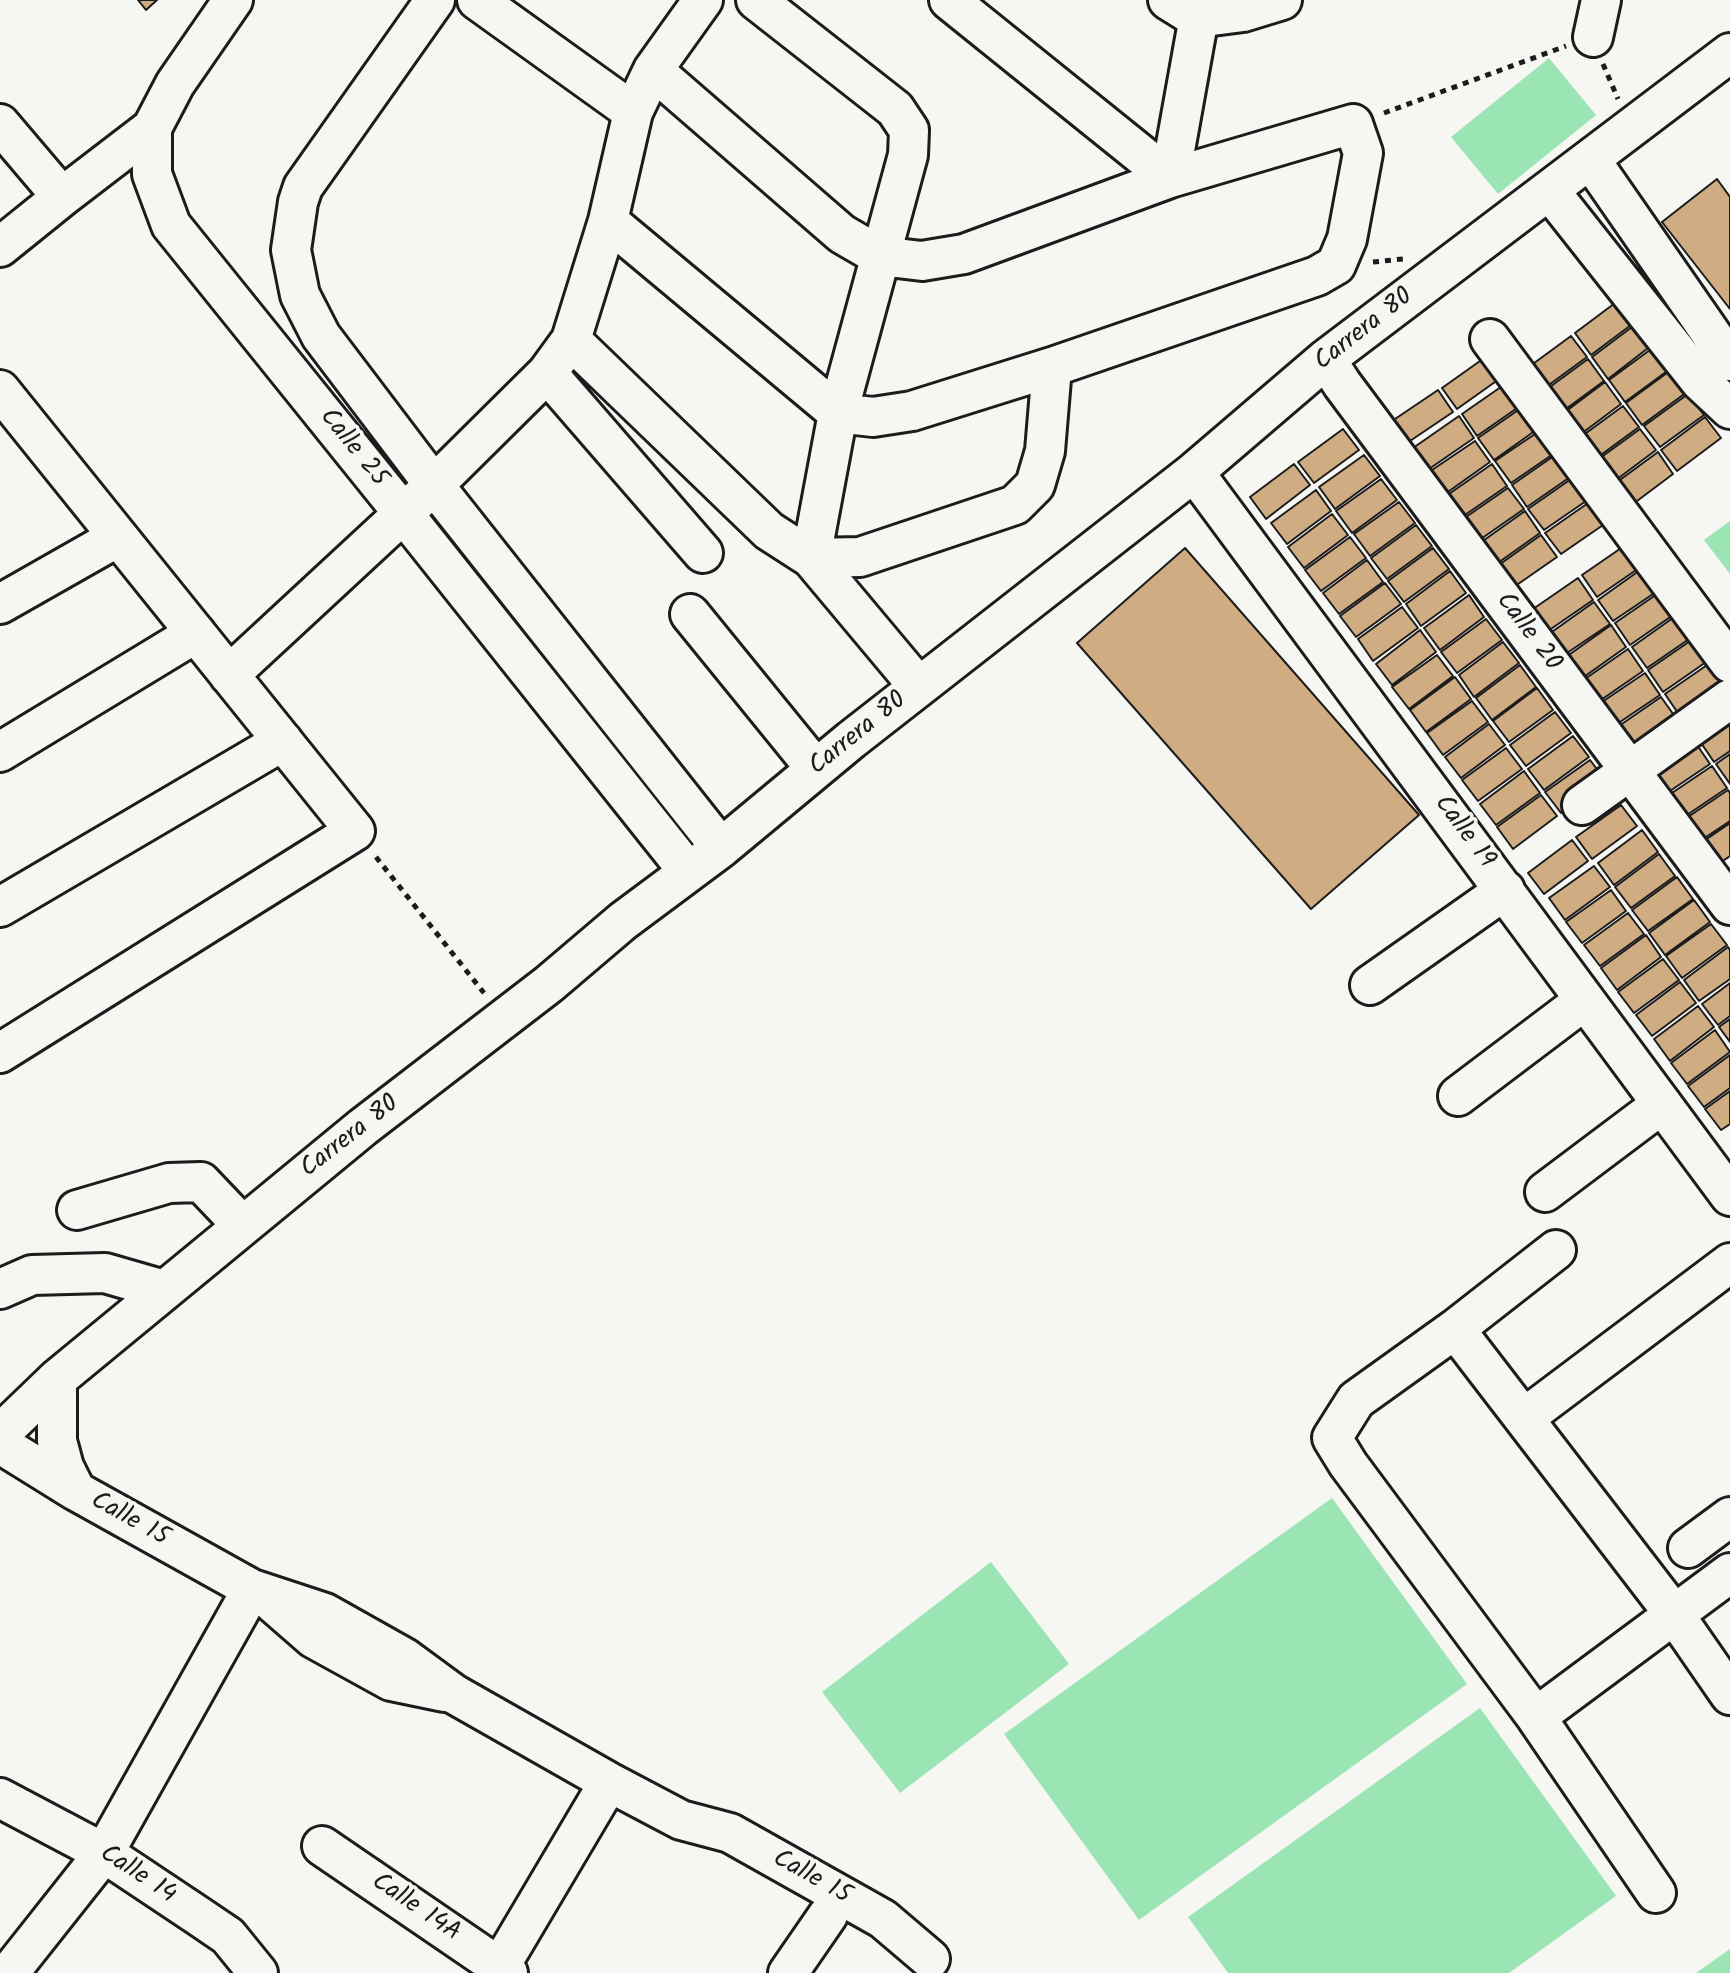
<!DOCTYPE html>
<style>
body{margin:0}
canvas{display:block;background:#f6f6f2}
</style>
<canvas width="1730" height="1973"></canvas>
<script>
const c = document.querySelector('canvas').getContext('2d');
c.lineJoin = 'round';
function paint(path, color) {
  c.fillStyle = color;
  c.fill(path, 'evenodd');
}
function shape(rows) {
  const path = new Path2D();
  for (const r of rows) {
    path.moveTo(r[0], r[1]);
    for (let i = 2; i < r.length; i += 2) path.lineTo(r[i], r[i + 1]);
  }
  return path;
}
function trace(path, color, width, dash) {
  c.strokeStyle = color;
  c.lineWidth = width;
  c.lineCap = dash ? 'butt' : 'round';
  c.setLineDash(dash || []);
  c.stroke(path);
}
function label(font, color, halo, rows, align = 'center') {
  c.font = font + ' Kalam,sans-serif';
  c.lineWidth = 7;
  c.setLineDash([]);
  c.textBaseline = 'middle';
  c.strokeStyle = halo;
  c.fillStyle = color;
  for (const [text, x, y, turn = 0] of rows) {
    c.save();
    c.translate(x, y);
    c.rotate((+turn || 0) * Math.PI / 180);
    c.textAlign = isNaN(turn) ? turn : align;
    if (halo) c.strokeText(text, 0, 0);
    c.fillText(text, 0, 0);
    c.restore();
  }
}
const green = shape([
 [1549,58,1596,115,1498,194,1451,137],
 [1730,521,1730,574,1704,540],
 [1332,1498,1467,1684,1139,1920,1004,1734],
 [991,1562,1069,1664,900,1793,822,1692],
 [1480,1708,1616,1896,1509,1973,1228,1973,1188,1917],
 [1730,1949,1730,1973,1696,1973]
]);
const building = shape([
 [138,0,157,0,146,10,138,0],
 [1717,179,1730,197,1730,309,1662,222,1717,179],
 [1619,300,1635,322,1591,355,1575,333,1619,300],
 [1636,324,1652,345,1608,379,1592,357,1636,324],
 [1571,336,1587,357,1542,390,1526,369,1571,336],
 [1654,347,1670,369,1625,402,1609,380,1654,347],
 [1487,356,1502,377,1457,409,1442,388,1487,356],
 [1588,359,1604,381,1559,414,1543,392,1588,359],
 [1671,370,1687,392,1642,425,1626,403,1671,370],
 [1508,382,1523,404,1477,436,1462,414,1508,382],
 [1605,382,1621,404,1577,437,1561,415,1605,382],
 [1438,390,1453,412,1407,443,1392,421,1438,390],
 [1688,394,1704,415,1660,447,1644,426,1688,394],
 [1524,406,1539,428,1494,460,1478,438,1524,406],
 [1623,406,1639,427,1594,460,1578,439,1623,406],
 [1459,416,1474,438,1429,469,1413,448,1459,416],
 [1705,417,1721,438,1677,471,1661,450,1705,417],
 [1343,429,1359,450,1314,483,1298,462,1343,429],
 [1640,429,1656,450,1612,483,1596,461,1640,429],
 [1541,430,1556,452,1511,483,1495,461,1541,430],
 [1475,441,1490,462,1445,494,1429,472,1475,441],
 [1658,452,1673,474,1629,507,1613,485,1658,452],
 [1558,453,1573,475,1527,507,1512,485,1558,453],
 [1364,455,1380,476,1335,509,1319,487,1364,455],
 [1294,464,1310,485,1266,519,1250,497,1294,464],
 [1492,464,1507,486,1462,517,1446,496,1492,464],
 [1574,477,1589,499,1544,530,1528,509,1574,477],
 [1381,479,1397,500,1352,533,1336,511,1381,479],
 [1508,488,1524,509,1478,541,1463,519,1508,488],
 [1316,490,1331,511,1287,544,1271,523,1316,490],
 [1591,501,1606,523,1561,554,1545,533,1591,501],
 [1399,502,1415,523,1370,556,1354,534,1399,502],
 [1525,511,1540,533,1495,565,1480,543,1525,511],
 [1332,514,1348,535,1304,568,1288,547,1332,514],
 [1416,525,1432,546,1387,579,1371,558,1416,525],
 [1541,535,1557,557,1511,589,1496,567,1541,535],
 [1350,537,1366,558,1321,591,1305,570,1350,537],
 [1627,544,1642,566,1597,597,1582,575,1627,544],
 [1185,548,1419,815,1311,909,1077,643,1185,548],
 [1433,548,1449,569,1404,602,1388,581,1433,548],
 [1367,560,1383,582,1339,614,1323,593,1367,560],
 [1643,568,1659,590,1613,621,1598,600,1643,568],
 [1450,571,1466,593,1421,626,1406,604,1450,571],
 [1578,578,1593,600,1548,631,1533,609,1578,578],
 [1385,583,1401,604,1356,637,1340,616,1385,583],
 [1660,592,1676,613,1630,645,1615,623,1660,592],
 [1469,595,1484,617,1440,650,1424,628,1469,595],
 [1594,602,1610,624,1564,655,1549,634,1594,602],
 [1402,607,1418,628,1373,661,1358,639,1402,607],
 [1677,615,1692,637,1647,668,1632,647,1677,615],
 [1486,619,1502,640,1457,673,1441,652,1486,619],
 [1611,625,1626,647,1581,679,1566,657,1611,625],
 [1420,630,1436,652,1392,685,1376,664,1420,630],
 [1693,639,1709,660,1663,692,1648,670,1693,639],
 [1503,642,1519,663,1474,697,1459,675,1503,642],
 [1628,649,1643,671,1598,702,1582,681,1628,649],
 [1437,655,1453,676,1409,709,1392,687,1437,655],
 [1710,663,1726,685,1680,716,1665,694,1710,663],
 [1520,665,1536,687,1492,720,1476,698,1520,665],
 [1645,673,1660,695,1614,726,1599,704,1645,673],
 [1455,677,1471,699,1426,732,1410,710,1455,677],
 [1537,688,1553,710,1509,742,1493,721,1537,688],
 [1661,697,1676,718,1631,750,1616,728,1661,697],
 [1472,701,1488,722,1443,755,1427,733,1472,701],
 [1555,712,1571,733,1526,766,1510,745,1555,712],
 [1730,719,1730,751,1714,762,1699,740,1730,719],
 [1489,724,1505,745,1461,778,1445,757,1489,724],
 [1573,736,1589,757,1544,790,1528,769,1573,736],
 [1695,742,1710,764,1664,795,1649,773,1695,742],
 [1506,748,1522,769,1478,801,1462,780,1506,748],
 [1730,754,1730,784,1716,764,1730,754],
 [1590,760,1606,781,1561,813,1545,792,1590,760],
 [1712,766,1727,788,1681,819,1666,797,1712,766],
 [1524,771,1540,793,1496,825,1480,804,1524,771],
 [1728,790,1730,793,1730,821,1697,843,1682,821,1728,790],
 [1541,795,1557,816,1513,849,1497,827,1541,795],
 [1621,805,1637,826,1592,859,1576,837,1621,805],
 [1730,823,1730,856,1714,867,1698,845,1730,823],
 [1642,830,1658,852,1614,885,1598,863,1642,830],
 [1572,840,1588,861,1544,894,1528,873,1572,840],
 [1659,854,1675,876,1631,908,1615,887,1659,854],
 [1594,866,1610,887,1565,920,1549,898,1594,866],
 [1677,877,1693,899,1648,931,1632,910,1677,877],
 [1611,890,1626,911,1582,943,1566,922,1611,890],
 [1694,900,1710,922,1665,955,1649,933,1694,900],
 [1628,913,1644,934,1600,966,1584,945,1628,913],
 [1711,924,1727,945,1682,978,1666,956,1711,924],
 [1646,935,1661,957,1617,990,1601,968,1646,935],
 [1728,947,1730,950,1730,979,1699,1001,1684,980,1728,947],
 [1663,959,1679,980,1634,1013,1618,992,1663,959],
 [1680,982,1696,1003,1652,1036,1636,1015,1680,982],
 [1730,983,1730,1016,1718,1025,1702,1004,1730,983],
 [1698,1006,1714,1027,1670,1061,1654,1039,1698,1006],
 [1730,1019,1730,1042,1719,1027,1730,1019],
 [1715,1030,1730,1052,1687,1084,1671,1063,1715,1030],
 [1730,1055,1730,1088,1704,1107,1688,1086,1730,1055],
 [1730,1091,1730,1124,1721,1130,1705,1109,1730,1091]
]);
const path = shape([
 [1603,64,1618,99],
 [1384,113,1566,46],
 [1373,262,1403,259],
 [376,857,484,993]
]);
const minor = shape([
 [233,0,175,84,152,128,152,174,171,225,403,513,688,871],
 [435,0,303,187,298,202,291,250,300,295,321,336,434,485,721,848],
 [477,0,633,112],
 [756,0,895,109,909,130,908,155,838,413,811,558],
 [949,0,1170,178,1202,0],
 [1168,0,1197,18,1243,12,1282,0],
 [1593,37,1601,0],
 [0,124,62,197],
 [1590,159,1730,361],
 [1549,190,1700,381,1730,409],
 [608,221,838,413,873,417,912,411,1052,367,1317,276,1336,265,1347,239,1363,153,1353,124,1170,178,964,254,922,261,880,256,842,234,653,70],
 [0,247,62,197,152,128],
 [1490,339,1730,663],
 [571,340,769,531,811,558,919,687],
 [1326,359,1342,384,1730,905],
 [547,373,703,553],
 [0,390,355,831,0,1053],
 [1194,472,1730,1196],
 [811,558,860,557,1015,505,1035,485,1045,451,1052,367],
 [0,604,118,537],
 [690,614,816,769],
 [229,675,434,485,547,373,571,340,608,221,633,112,653,70,703,0],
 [0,752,196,633],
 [1582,805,1730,699],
 [0,907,283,741],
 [1370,985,1505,890],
 [1458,1096,1585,1000],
 [1545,1192,1662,1104],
 [77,1210,169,1183,201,1182,242,1225],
 [1556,1250,1455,1329,1356,1400,1332,1438,1348,1464,1536,1717,1656,1893],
 [0,1289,32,1275,105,1273,164,1290],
 [1455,1329,1674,1614,1730,1695],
 [57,1379,57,1441,64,1467,76,1491],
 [1524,1418,1730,1263],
 [0,1434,57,1379,363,1127,549,984,623,921,721,848,851,740,1194,472,1326,359,1730,53],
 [0,1444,76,1491,252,1589,325,1613,405,1658,454,1694,609,1782,681,1820,730,1833,883,1919,930,1959],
 [1688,1548,1730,1517],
 [274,1604,313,1638,391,1681,444,1692],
 [1536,1717,1730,1573],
 [0,1798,104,1853,197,1915,228,1936,258,1973],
 [322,1846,508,1973],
 [9,1973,104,1853,252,1589],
 [496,1973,609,1782],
 [788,1973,828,1915]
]);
const streetNames = [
 ["Carrera 80",1365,331,-38],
 ["Calle 25",352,449,51],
 ["Calle 20",1527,633,53],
 ["Carrera 80",859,735,-39],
 ["Calle 19",1463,833,53],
 ["Carrera 80",351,1138,-38],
 ["Calle 15",129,1521,29],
 ["Calle 14",137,1876,33],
 ["Calle 15",811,1879,29],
 ["Calle 14A",415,1909,34]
];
paint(green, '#9be5b4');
paint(building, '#cfac82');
trace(building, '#1c1c1c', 2);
trace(minor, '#1c1c1c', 44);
trace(path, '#1c1c1c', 5, [6, 6]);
trace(minor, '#f6f6f2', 38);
label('26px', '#1c1c1c', '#f6f6f2', streetNames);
</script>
